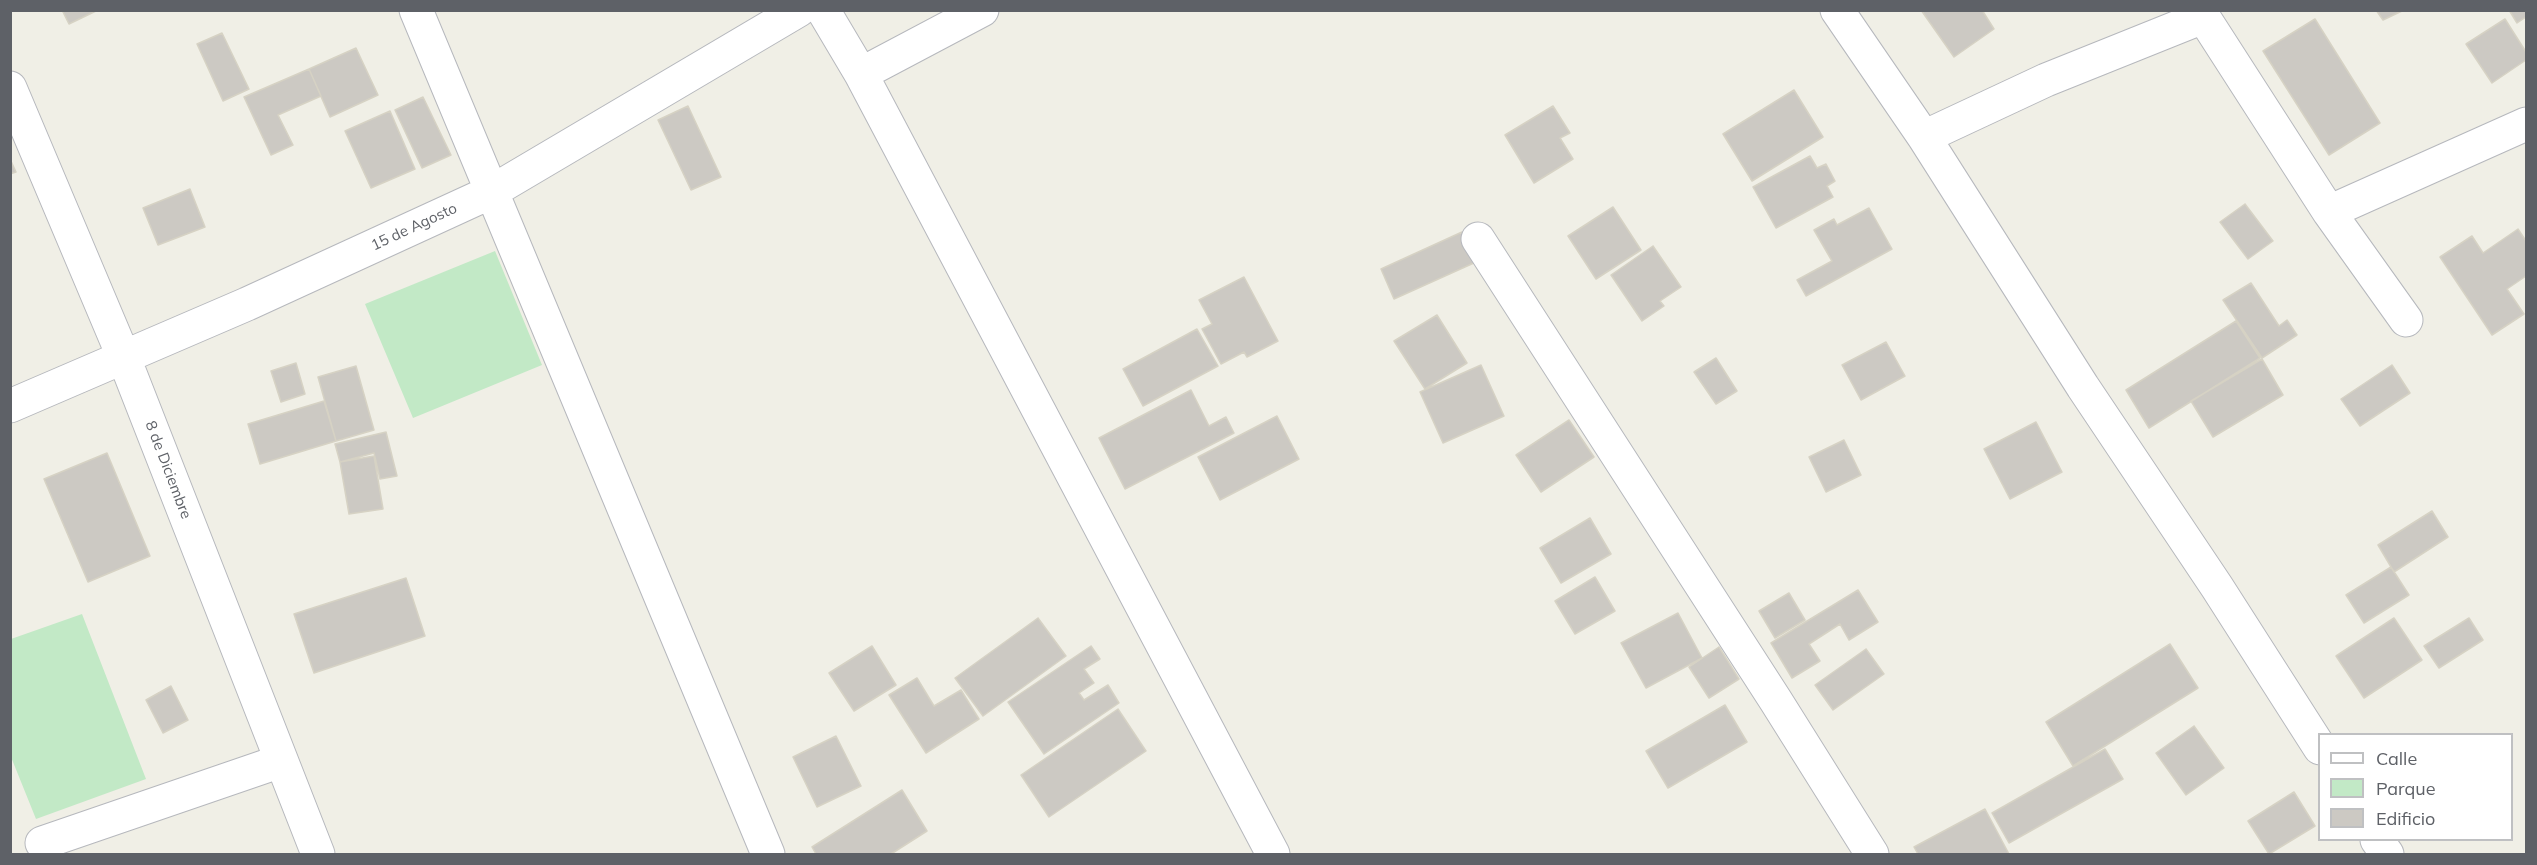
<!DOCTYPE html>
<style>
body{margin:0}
#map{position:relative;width:2537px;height:865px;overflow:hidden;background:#f0efe6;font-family:Mulish,sans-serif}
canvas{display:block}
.frame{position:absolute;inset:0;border:12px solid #5e6167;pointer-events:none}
.legend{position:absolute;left:2318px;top:733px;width:195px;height:108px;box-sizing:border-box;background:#fff;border:2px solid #bfc0c2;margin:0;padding:8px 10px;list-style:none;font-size:18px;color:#5e6167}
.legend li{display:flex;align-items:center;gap:12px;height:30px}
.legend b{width:30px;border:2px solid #bfc0c2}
</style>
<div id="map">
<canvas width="2537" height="865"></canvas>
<div class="frame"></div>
<ul class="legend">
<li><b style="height:8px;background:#fff"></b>Calle</li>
<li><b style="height:16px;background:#c2e9c6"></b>Parque</li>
<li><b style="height:16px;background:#ccc9c3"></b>Edificio</li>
</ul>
</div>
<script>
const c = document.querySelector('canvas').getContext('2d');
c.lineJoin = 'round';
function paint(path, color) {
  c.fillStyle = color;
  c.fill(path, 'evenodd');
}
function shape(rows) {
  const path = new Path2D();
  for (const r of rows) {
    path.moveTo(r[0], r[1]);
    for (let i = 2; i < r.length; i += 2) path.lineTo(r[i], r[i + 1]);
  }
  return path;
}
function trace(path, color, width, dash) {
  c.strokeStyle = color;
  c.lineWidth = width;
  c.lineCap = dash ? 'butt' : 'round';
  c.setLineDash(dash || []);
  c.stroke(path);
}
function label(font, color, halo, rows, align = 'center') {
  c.font = font + ' Mulish,sans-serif';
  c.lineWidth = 6;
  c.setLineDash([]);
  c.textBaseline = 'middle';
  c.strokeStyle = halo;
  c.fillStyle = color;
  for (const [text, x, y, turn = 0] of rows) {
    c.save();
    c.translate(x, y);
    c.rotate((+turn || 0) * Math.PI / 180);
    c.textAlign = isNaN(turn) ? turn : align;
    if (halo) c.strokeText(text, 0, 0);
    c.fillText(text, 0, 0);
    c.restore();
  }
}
const green = shape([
 [495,251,542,365,413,418,365,304],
 [82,614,146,779,36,819,11,757,11,639]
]);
const building = shape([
 [62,10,98,10,69,24,62,10],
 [1921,10,1982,10,1994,29,1954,57,1921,10],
 [2376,10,2404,10,2383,20,2376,10],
 [2509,10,2526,10,2526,17,2517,23,2509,10],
 [2315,19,2380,123,2329,155,2263,51,2315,19],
 [2505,19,2526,52,2526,60,2492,83,2466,44,2505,19],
 [222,33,249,89,223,101,197,44,222,33],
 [356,48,378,95,330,117,309,69,356,48],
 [309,69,321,96,278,115,293,145,271,155,244,97,309,69],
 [1794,90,1823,137,1752,181,1723,134,1794,90],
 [423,97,451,155,422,168,395,110,423,97],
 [688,106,721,177,691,190,658,120,688,106],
 [1553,106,1570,133,1560,138,1573,159,1534,183,1505,135,1553,106],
 [390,111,415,169,371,188,345,131,390,111],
 [1810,156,1817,168,1826,164,1835,181,1827,186,1833,197,1776,228,1753,187,1810,156],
 [10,159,16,172,10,174,10,159],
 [190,189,205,227,158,245,143,208,190,189],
 [2245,204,2273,241,2248,259,2220,222,2245,204],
 [1613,207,1641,250,1596,279,1568,236,1613,207],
 [1869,208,1892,249,1806,296,1797,280,1832,261,1814,230,1834,219,1837,225,1869,208],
 [2518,229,2526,241,2526,276,2507,289,2524,314,2492,335,2440,257,2472,236,2483,253,2518,229],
 [1462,232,1476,262,1394,299,1381,269,1462,232],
 [1653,246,1681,287,1660,301,1664,306,1642,321,1611,275,1653,246],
 [1244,277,1278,341,1247,357,1244,352,1221,364,1202,329,1212,324,1199,300,1244,277],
 [2251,283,2279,326,2287,320,2297,335,2262,358,2223,300,2251,283],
 [1437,315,1467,363,1425,389,1394,341,1437,315],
 [2236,321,2260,358,2149,428,2126,390,2236,321],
 [1197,329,1218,366,1143,406,1123,369,1197,329],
 [1886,342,1905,376,1861,400,1842,365,1886,342],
 [1716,358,1737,391,1716,404,1694,372,1716,358],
 [2262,359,2283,395,2213,437,2191,401,2262,359],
 [296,363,305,394,281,402,271,371,296,363],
 [1481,365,1504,416,1443,443,1420,392,1481,365],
 [2392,365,2410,393,2360,426,2341,399,2392,365],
 [356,366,374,430,336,441,318,377,356,366],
 [1191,390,1209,426,1226,417,1234,433,1125,489,1099,438,1191,390],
 [324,401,336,441,260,464,248,424,324,401],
 [1277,416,1299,459,1220,500,1198,457,1277,416],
 [1569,420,1594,457,1541,492,1516,455,1569,420],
 [2036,422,2062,472,2010,499,1984,449,2036,422],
 [386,432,397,476,380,479,374,453,340,462,335,444,386,432],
 [1844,440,1861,475,1826,492,1809,457,1844,440],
 [107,453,150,556,88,582,44,479,107,453],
 [374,456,383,509,349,514,340,462,374,456],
 [2432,511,2448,537,2394,572,2378,545,2432,511],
 [1590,518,1611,554,1561,583,1540,548,1590,518],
 [2391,567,2409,595,2364,623,2346,595,2391,567],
 [1595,577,1615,611,1575,634,1555,601,1595,577],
 [406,578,425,636,314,673,294,614,406,578],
 [1858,590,1878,622,1849,640,1840,624,1809,644,1820,661,1792,678,1771,643,1858,590],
 [1789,593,1805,620,1775,638,1759,611,1789,593],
 [1678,613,1702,658,1646,688,1621,643,1678,613],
 [1038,618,1066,656,983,716,955,678,1038,618],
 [2394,618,2422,660,2364,698,2336,656,2394,618],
 [2469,618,2483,640,2439,668,2424,646,2469,618],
 [2170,644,2198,688,2073,766,2046,722,2170,644],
 [872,646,896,685,854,711,829,673,872,646],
 [1091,646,1100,659,1084,669,1094,683,1079,693,1084,700,1108,685,1119,703,1044,754,1008,702,1091,646],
 [1719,647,1739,679,1709,698,1689,667,1719,647],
 [1866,649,1884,674,1833,710,1815,685,1866,649],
 [917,678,934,706,961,690,979,719,926,753,889,695,917,678],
 [171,686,188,720,163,733,146,700,171,686],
 [1725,705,1747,742,1668,788,1646,751,1725,705],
 [1118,709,1146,751,1049,817,1021,775,1118,709],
 [2194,726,2224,768,2186,795,2156,753,2194,726],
 [836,736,861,786,817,807,793,757,836,736],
 [2105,749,2123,779,2009,843,1992,813,2105,749],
 [902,790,927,831,891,854,816,854,812,847,902,790],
 [2294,792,2315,826,2269,854,2248,821,2294,792],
 [1985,809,2009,854,1918,854,1914,847,1985,809]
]);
const minor = shape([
 [416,10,768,854],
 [823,10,861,74,1273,854],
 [1837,10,1924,137,2083,387,2217,587,2320,748],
 [2199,10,2329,212,2406,320],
 [861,74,982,10],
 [10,88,124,358,318,854],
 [1924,137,2046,80,2203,17],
 [2329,212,2526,124],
 [1478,239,1776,701,1872,854],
 [10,406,247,304,491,192,799,10],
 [2377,840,2387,854],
 [42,843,281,761]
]);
const streetNames = [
 ["15 de Agosto",414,227,-25],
 ["8 de Diciembre",168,470,69]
];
paint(green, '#c2e9c6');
paint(building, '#ccc9c3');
trace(building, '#d6d2c4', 1.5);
trace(minor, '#b6b8bd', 35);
trace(minor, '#fff', 33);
label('15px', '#5e6167', '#fff', streetNames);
</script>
